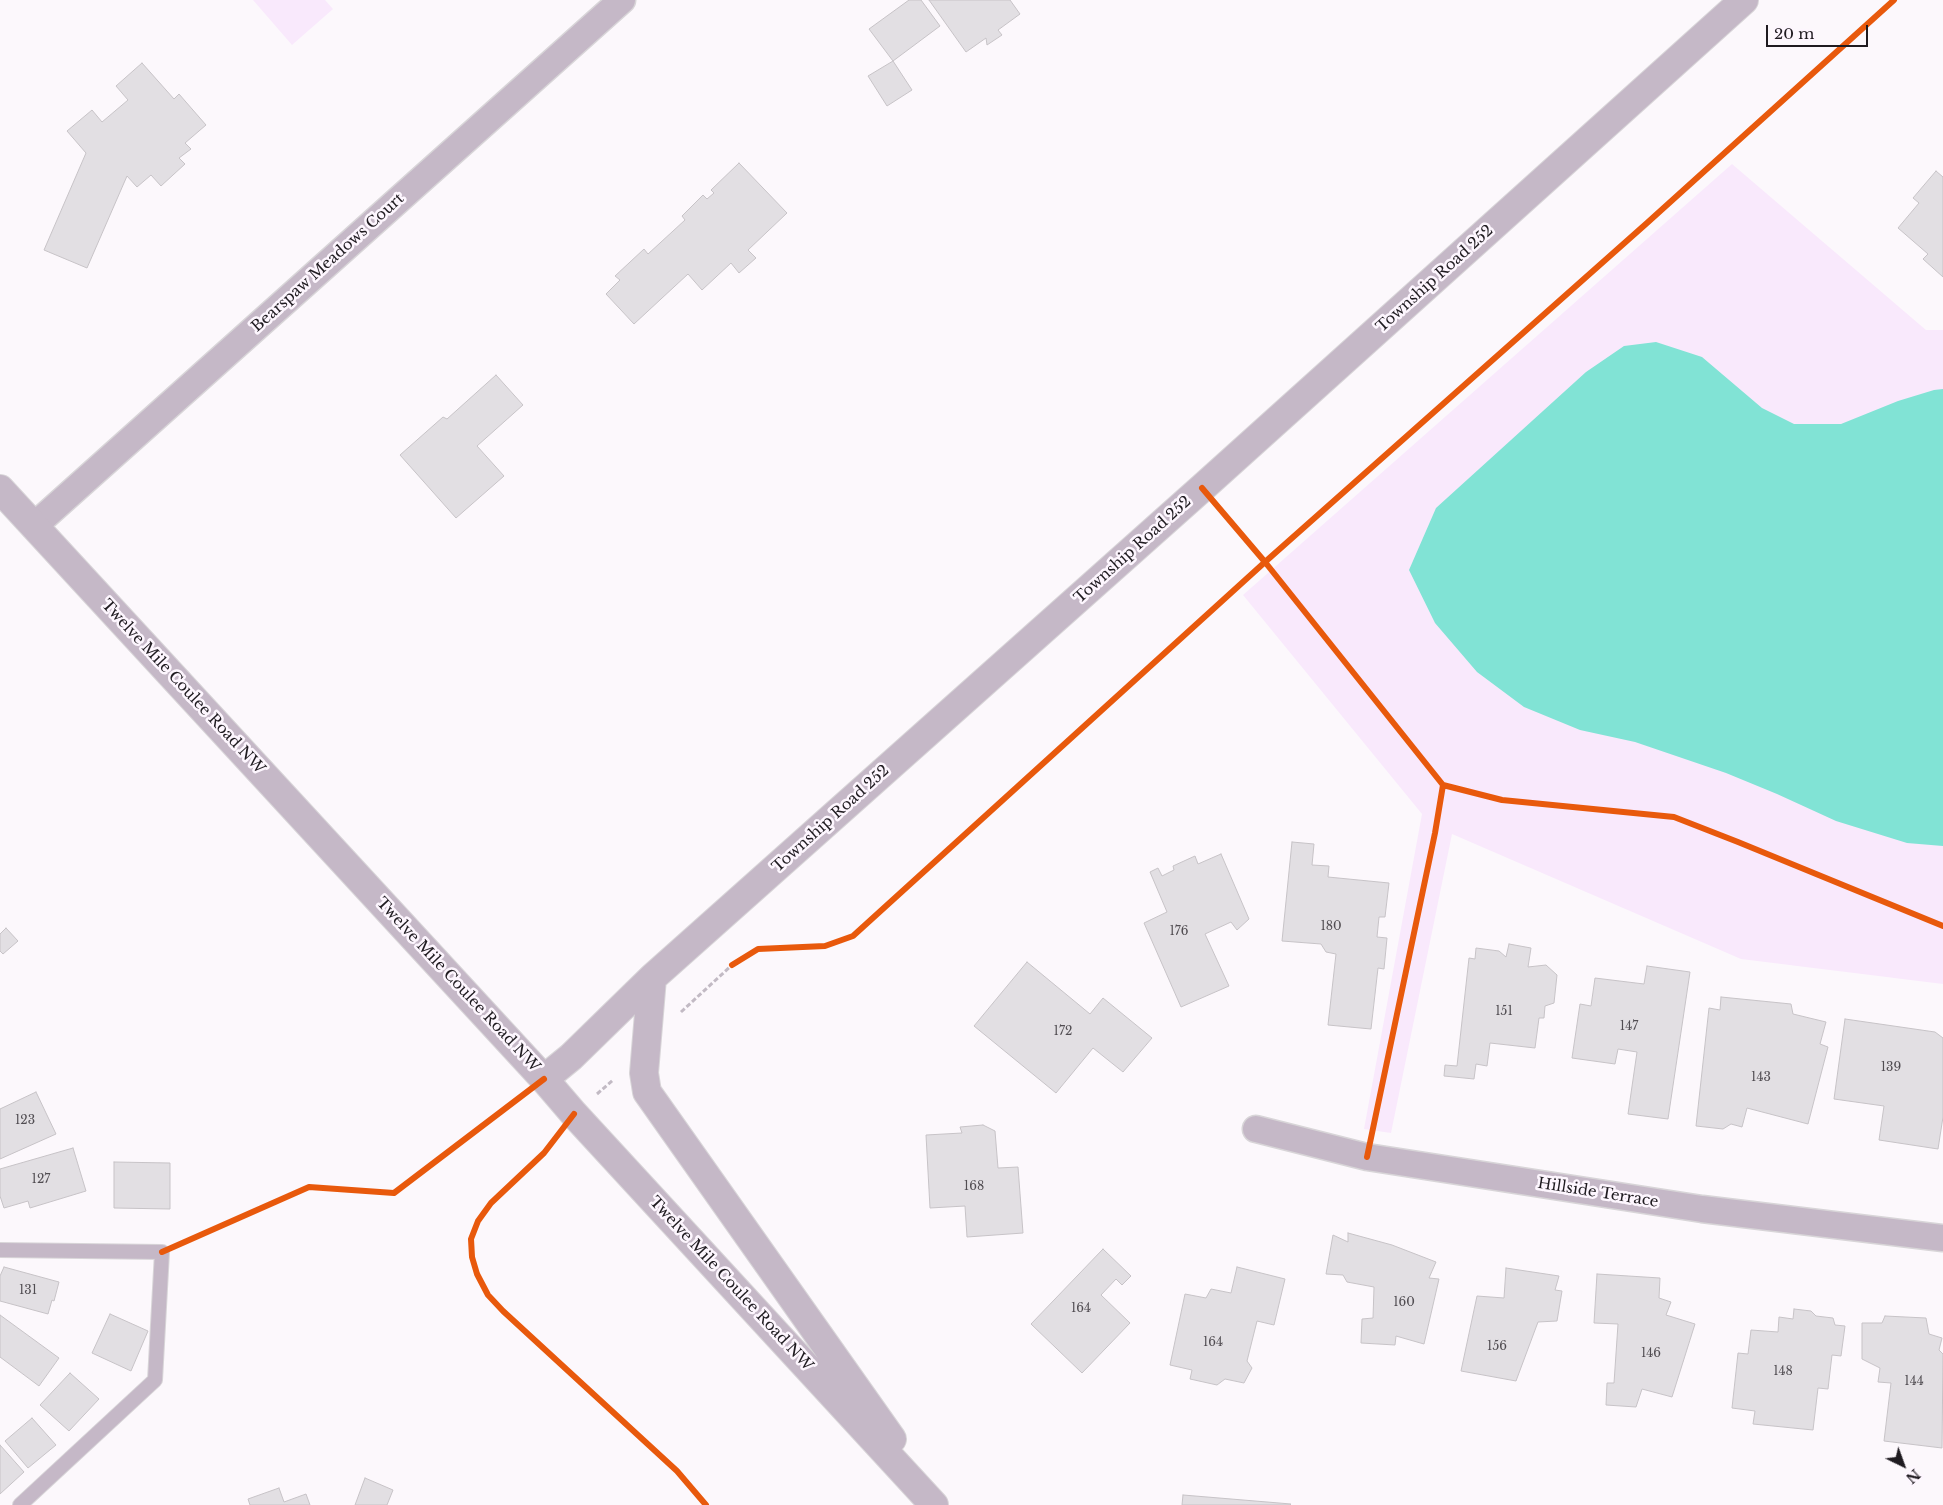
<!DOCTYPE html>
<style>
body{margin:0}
#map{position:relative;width:1943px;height:1505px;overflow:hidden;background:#fcf8fc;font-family:"Libre Baskerville",serif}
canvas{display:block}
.north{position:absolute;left:1878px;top:1440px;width:50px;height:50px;-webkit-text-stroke:4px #fdf6fe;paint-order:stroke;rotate:138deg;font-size:14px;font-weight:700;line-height:20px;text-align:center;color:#1f1b20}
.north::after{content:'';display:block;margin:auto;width:18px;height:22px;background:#1f1b20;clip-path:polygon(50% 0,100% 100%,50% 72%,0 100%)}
.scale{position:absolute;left:1766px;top:25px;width:102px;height:22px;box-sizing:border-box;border:2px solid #1f1b20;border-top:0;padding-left:6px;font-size:15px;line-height:18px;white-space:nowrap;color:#1f1b20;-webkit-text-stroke:4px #fdf6fe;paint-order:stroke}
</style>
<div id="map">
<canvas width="1943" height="1505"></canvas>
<div class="north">N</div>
<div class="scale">20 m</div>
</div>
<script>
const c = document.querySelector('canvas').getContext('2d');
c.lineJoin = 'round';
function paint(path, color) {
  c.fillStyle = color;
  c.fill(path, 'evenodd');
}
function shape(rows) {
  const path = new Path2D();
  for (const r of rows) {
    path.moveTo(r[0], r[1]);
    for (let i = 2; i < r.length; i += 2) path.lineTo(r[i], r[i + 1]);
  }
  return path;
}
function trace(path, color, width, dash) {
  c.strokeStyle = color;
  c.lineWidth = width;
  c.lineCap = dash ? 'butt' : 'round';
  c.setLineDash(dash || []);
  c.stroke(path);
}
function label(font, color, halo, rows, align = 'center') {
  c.font = font + ' "Libre Baskerville",serif';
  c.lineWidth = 5;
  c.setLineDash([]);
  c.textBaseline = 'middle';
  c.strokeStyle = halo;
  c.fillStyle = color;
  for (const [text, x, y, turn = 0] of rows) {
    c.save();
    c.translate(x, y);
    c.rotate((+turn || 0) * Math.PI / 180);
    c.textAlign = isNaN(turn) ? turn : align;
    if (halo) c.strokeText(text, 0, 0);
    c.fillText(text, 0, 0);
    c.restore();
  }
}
const green = shape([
 [253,0,325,0,333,9,292,45],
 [1732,164,1926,330,1943,330,1943,984,1741,959,1452,834,1391,1133,1364,1129,1422,814,1243,595]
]);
const water = shape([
 [1656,342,1702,357,1762,408,1794,424,1841,424,1898,401,1934,390,1943,389,1943,846,1907,843,1836,821,1777,794,1726,773,1635,742,1580,730,1524,707,1477,672,1435,623,1409,570,1436,508,1586,372,1624,346]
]);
const building = shape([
 [909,0,921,0,940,26,893,61,869,29,909,0],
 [929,0,1010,0,1020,14,998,30,1002,35,987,45,986,38,966,52,929,0],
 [893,61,912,90,887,106,868,76,893,61],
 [142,63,174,99,179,94,206,125,185,143,191,149,179,158,185,164,161,186,151,175,137,187,127,176,87,268,44,250,86,153,67,131,92,110,102,122,128,100,116,86,142,63],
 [739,163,787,213,748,250,756,258,739,273,731,263,702,290,688,274,634,324,606,294,620,280,615,276,644,249,648,254,685,220,682,216,703,195,707,199,714,193,711,190,739,163],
 [1936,171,1943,177,1943,277,1923,259,1928,254,1898,228,1919,203,1913,198,1936,171],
 [496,375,523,405,477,446,504,476,456,518,400,455,443,417,447,419,496,375],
 [1292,842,1314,844,1312,865,1329,866,1328,877,1389,883,1385,917,1379,917,1377,937,1387,938,1384,969,1378,968,1371,1029,1328,1025,1336,954,1326,952,1321,944,1282,941,1292,842],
 [1221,854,1249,919,1237,930,1231,922,1205,934,1229,986,1181,1007,1144,923,1167,912,1150,872,1158,868,1162,876,1174,870,1173,866,1195,856,1198,864,1221,854],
 [6,928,18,941,3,954,0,951,0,934,6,928],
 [1509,944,1531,948,1528,967,1546,965,1557,975,1554,1003,1545,1006,1544,1018,1539,1018,1535,1048,1490,1043,1487,1066,1476,1064,1474,1079,1444,1076,1445,1065,1457,1066,1469,958,1475,959,1476,948,1499,951,1506,957,1509,944],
 [1027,962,1090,1014,1103,998,1152,1038,1123,1072,1093,1048,1056,1093,974,1026,1027,962],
 [1647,966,1690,972,1668,1119,1628,1114,1637,1052,1618,1049,1615,1064,1572,1058,1580,1004,1591,1006,1595,978,1644,984,1647,966],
 [1721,997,1791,1004,1793,1014,1826,1022,1820,1044,1828,1047,1808,1124,1747,1108,1742,1127,1731,1124,1723,1129,1696,1126,1709,1008,1720,1010,1721,997],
 [1845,1019,1935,1032,1943,1038,1943,1117,1938,1149,1879,1140,1884,1106,1834,1099,1845,1019],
 [36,1092,56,1134,0,1159,0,1109,36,1092],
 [983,1125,995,1131,998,1168,1018,1167,1023,1233,967,1237,965,1206,930,1208,926,1135,962,1133,960,1127,983,1125],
 [73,1148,86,1191,30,1208,28,1201,4,1208,0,1196,0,1169,73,1148],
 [114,1162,170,1163,170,1209,114,1208,114,1162],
 [1348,1233,1392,1245,1436,1262,1429,1278,1439,1279,1424,1344,1396,1336,1395,1345,1361,1343,1362,1319,1373,1318,1374,1287,1347,1282,1343,1275,1326,1274,1333,1235,1348,1242,1348,1233],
 [1103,1249,1131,1276,1122,1285,1116,1279,1101,1295,1130,1323,1082,1373,1031,1324,1103,1249],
 [4,1267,59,1282,54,1301,52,1300,48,1314,0,1301,0,1276,4,1267],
 [1237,1267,1285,1279,1274,1325,1257,1321,1247,1361,1252,1368,1244,1383,1225,1379,1217,1385,1190,1379,1192,1370,1170,1365,1185,1294,1206,1298,1211,1289,1231,1293,1237,1267],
 [1506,1268,1559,1276,1555,1290,1562,1291,1557,1321,1538,1322,1516,1381,1461,1371,1477,1296,1504,1298,1506,1268],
 [1597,1274,1660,1278,1659,1298,1671,1302,1666,1315,1695,1324,1672,1397,1642,1389,1636,1407,1606,1405,1607,1383,1614,1383,1618,1324,1594,1323,1597,1274],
 [1794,1309,1811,1311,1816,1316,1833,1318,1835,1325,1845,1326,1841,1356,1832,1355,1828,1389,1818,1388,1813,1430,1753,1424,1755,1411,1732,1408,1738,1353,1748,1354,1751,1330,1778,1332,1779,1317,1793,1319,1794,1309],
 [110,1314,148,1331,131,1371,92,1353,110,1314],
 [0,1315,59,1358,39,1386,0,1357,0,1315],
 [1885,1316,1926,1318,1929,1334,1942,1338,1939,1350,1943,1354,1942,1448,1884,1441,1891,1383,1878,1382,1880,1368,1862,1359,1862,1323,1882,1323,1885,1316],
 [70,1373,99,1399,69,1431,40,1405,70,1373],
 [32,1418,56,1445,28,1468,5,1441,32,1418],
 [0,1445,24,1472,0,1494,0,1445],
 [365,1478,393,1490,387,1505,355,1505,365,1478],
 [279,1488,284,1502,306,1494,310,1505,250,1505,248,1499,279,1488],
 [1183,1495,1291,1504,1290,1505,1182,1505,1183,1495]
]);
const path = shape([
 [681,1012,732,965],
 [597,1094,613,1080]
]);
const service = shape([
 [0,1250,162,1252,155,1380,20,1505]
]);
const minor = shape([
 [34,526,622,0],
 [1256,1129,1367,1157,1702,1209,1943,1238]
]);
const tertiary = shape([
 [0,489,544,1079,574,1114,934,1505],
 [652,978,644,1073,647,1092,892,1439],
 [544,1079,571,1057,652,978,1202,488,1744,0]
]);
const cycleway = shape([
 [1202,488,1265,562,1443,785,1502,800,1674,817,1738,842,1943,926],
 [732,965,758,949,825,946,853,936,1265,562,1647,223,1894,0],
 [574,1114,544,1153,491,1203,478,1221,471,1239,472,1257,477,1274,488,1295,503,1311,677,1471,706,1505],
 [1367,1157,1435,833,1443,785],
 [162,1252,309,1187,394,1193,544,1079]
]);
const numberNames = [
 ["180",1331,927],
 ["176",1179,932],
 ["151",1504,1012],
 ["147",1629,1027],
 ["172",1063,1032],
 ["139",1891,1068],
 ["143",1761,1078],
 ["123",25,1121],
 ["127",41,1180],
 ["168",974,1187],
 ["131",28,1291],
 ["160",1404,1303],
 ["164",1081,1309],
 ["164",1213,1343],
 ["156",1497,1347],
 ["146",1651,1354],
 ["148",1783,1372],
 ["144",1914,1382]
];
const streetNames = [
 ["Bearspaw Meadows Court",328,263,-42],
 ["Township Road 252",1435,279,-42],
 ["Township Road 252",1133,550,-42],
 ["Twelve Mile Coulee Road NW",183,687,47],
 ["Township Road 252",831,819,-42],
 ["Twelve Mile Coulee Road NW",458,985,47],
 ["Hillside Terrace",1598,1193,9],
 ["Twelve Mile Coulee Road NW",731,1284,47]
];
paint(green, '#f9e9fc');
paint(water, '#81e3d5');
paint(building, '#e2dfe3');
trace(building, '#c7c3c7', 1);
trace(service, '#d8d5d8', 16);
trace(minor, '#d8d5d8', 29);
trace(tertiary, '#d8d5d8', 30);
trace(path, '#c2bac4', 3, [5, 2.5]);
trace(service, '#c5b8c7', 14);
trace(minor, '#c5b8c7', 26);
trace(tertiary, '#c5b8c7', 28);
trace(cycleway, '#e8590c', 6);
label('12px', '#514d52', null, numberNames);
label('15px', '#1f1b20', '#fdf6fe', streetNames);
</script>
